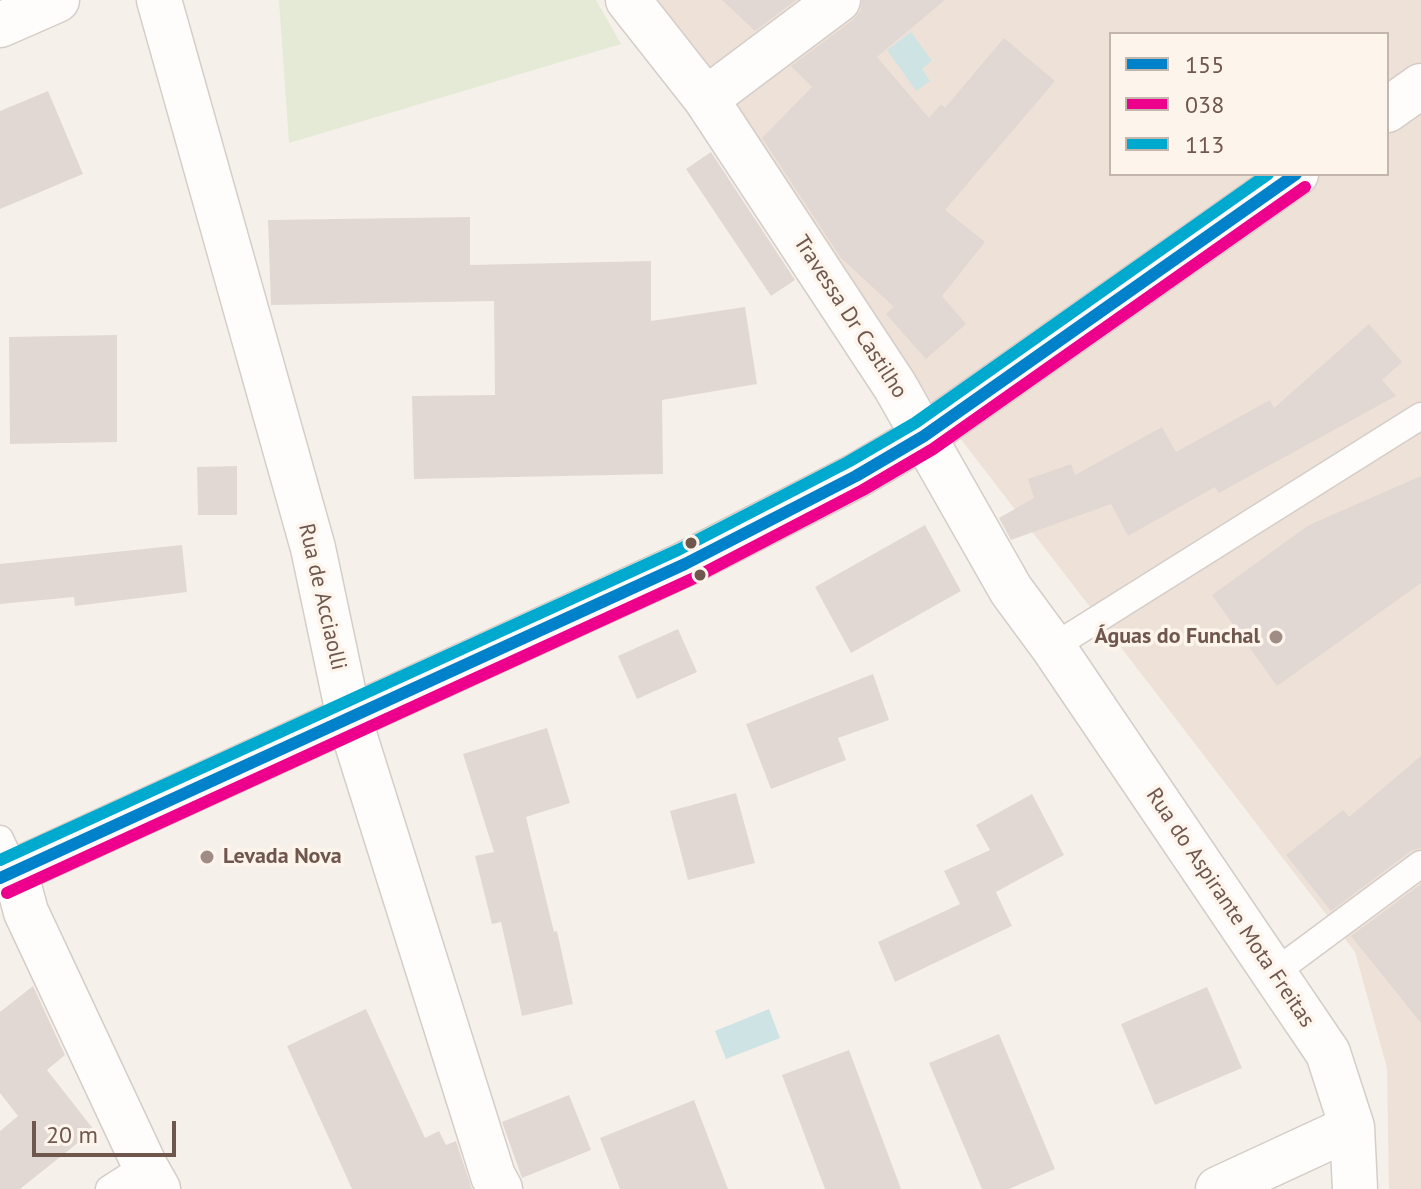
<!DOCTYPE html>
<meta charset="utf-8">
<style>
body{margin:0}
#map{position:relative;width:1421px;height:1189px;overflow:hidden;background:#f6f0ea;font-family:"PT Sans",sans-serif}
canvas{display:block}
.legend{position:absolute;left:1109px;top:32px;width:280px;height:144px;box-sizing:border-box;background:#fdf5ec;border:2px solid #c5b6ad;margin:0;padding:10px 14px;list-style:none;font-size:24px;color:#70574e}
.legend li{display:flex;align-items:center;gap:16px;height:40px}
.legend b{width:40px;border:2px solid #c5b6ad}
.scale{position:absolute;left:32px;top:1121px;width:144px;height:36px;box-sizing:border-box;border:4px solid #70574e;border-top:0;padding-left:10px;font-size:24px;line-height:28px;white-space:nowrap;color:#70574e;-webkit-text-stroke:6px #fdf5ec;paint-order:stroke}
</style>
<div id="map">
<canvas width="1421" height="1189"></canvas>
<ul class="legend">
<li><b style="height:10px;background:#0082ca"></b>155</li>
<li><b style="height:10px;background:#ec008c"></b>038</li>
<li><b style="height:10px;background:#00a9ce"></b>113</li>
</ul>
<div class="scale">20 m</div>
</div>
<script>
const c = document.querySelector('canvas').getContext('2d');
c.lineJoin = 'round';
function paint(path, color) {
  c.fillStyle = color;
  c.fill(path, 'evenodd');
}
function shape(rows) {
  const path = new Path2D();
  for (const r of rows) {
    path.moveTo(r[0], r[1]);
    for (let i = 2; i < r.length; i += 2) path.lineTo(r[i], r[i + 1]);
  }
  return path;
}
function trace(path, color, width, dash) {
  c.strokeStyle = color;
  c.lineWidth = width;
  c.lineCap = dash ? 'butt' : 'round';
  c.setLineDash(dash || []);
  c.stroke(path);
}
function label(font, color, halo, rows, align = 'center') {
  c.font = font + ' "PT Sans",sans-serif';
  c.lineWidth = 7;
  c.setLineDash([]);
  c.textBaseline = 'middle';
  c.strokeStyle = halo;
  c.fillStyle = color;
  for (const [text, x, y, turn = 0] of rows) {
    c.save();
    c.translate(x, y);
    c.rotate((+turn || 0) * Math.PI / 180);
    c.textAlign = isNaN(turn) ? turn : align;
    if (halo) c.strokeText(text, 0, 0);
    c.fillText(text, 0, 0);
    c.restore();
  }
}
const residential = shape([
 [655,0,1421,0,1421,1189,1389,1189,1387,1068,1355,952,930,399,733,103],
 [1111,34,1387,34,1387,174,1111,174]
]);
const green = shape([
 [279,0,596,0,621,44,289,143]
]);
const water = shape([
 [911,32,932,61,922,69,930,81,916,91,887,50],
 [769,1009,780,1038,726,1059,715,1031]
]);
const building = shape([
 [722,0,796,0,755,31],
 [862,0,945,0,877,57,929,118,941,104,945,108,1004,38,1055,81,945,210,985,242,942,296,966,324,926,359,886,314,894,307,841,258,762,138,812,87,791,66,853,20,861,10],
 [48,91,83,174,0,209,0,111],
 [711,152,795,280,771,296,686,169],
 [470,217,470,265,651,261,651,321,745,307,757,384,662,400,663,474,414,479,412,396,495,395,494,301,271,305,268,220],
 [1369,324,1402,362,1382,380,1396,396,1219,493,1215,487,1128,536,1111,504,1011,540,999,518,1034,498,1028,479,1071,464,1075,475,1162,427,1176,452,1270,400,1274,408],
 [117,335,117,442,10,444,9,337],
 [237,466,237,515,198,515,197,467],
 [1421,476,1421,583,1277,686,1212,595,1309,525],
 [925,525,961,591,851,653,815,587],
 [182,545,187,592,75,606,74,597,0,604,0,564],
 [678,629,697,672,637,699,618,656],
 [873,674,889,720,838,738,846,760,771,789,746,724],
 [547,728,570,803,526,817,554,932,557,931,573,1004,522,1016,501,922,492,924,475,856,494,852,463,754],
 [1421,756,1421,848,1411,851,1331,911,1286,855,1343,810,1349,817],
 [736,793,755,863,688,880,670,811],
 [1032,794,1064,855,996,892,1012,926,895,982,878,942,960,904,944,871,990,850,976,825],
 [1421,884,1421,1023,1351,936],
 [33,986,65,1055,47,1070,94,1130,20,1189,0,1189,0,1131,18,1116,0,1093,0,1012],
 [1207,987,1242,1068,1155,1105,1121,1024],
 [366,1009,425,1138,439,1131,446,1145,456,1141,472,1189,352,1189,287,1046],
 [999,1034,1055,1169,1009,1189,982,1189,929,1063],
 [849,1050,901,1189,825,1189,782,1075],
 [569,1095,591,1150,522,1178,502,1122],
 [694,1100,728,1189,620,1189,600,1138]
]);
const service = shape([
 [1053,647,1421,416],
 [0,839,15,871],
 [1274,973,1421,864],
 [109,1189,145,1166]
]);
const minor = shape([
 [159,0,313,548,349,718,493,1176,500,1189],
 [628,0,706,99,895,386,1011,590,1053,647,1328,1053,1352,1127,1355,1189],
 [706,99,838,0],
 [15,871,26,912,145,1166,158,1189],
 [1218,1189,1352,1127]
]);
const tertiary = shape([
 [0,25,57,0]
]);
const secondary = shape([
 [1387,110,1421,86],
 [0,878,685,564,856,476,924,436,1296,174]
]);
const bus1 = shape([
 [0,878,685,564,856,476,924,436,1296,174]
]);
const bus2 = shape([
 [7,893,692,579,863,490,933,449,1305,187]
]);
const bus3 = shape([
 [0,860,678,550,848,462,915,423,1268,174]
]);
const markers = [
 [691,543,7,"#70574e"],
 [700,575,7,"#70574e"],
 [1276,637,8,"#9f8d85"],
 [207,857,8,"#9f8d85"]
];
const streetNames = [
 ["Travessa Dr Castilho",850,317,57],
 ["Rua de Acciaolli",322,597,77],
 ["Rua do Aspirante Mota Freitas",1230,908,56]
];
const poiNames = [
 ["Águas do Funchal",1260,637],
 ["Levada Nova",223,857,"left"]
];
paint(residential, '#eee2d8');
paint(green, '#e4ead6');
paint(water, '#cee4e4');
paint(building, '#e2d8d3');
trace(service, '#d5cdc8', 29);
trace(minor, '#d5cdc8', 47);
trace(tertiary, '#d5cdc8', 47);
trace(secondary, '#d4ccc7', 47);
trace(service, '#fefdfc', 26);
trace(minor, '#fefdfc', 44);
trace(tertiary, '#fefdfc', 44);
trace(secondary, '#fefdfc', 44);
trace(bus1, '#0082ca', 12);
trace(bus2, '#ec008c', 12);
trace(bus3, '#00a9ce', 12);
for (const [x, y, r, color] of markers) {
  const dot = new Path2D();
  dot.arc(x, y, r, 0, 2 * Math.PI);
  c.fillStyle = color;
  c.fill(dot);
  trace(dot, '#fdf5ec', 3);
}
label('22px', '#70574e', '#fdf5ec', streetNames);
label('bold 22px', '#70574e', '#fdf5ec', poiNames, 'right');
</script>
